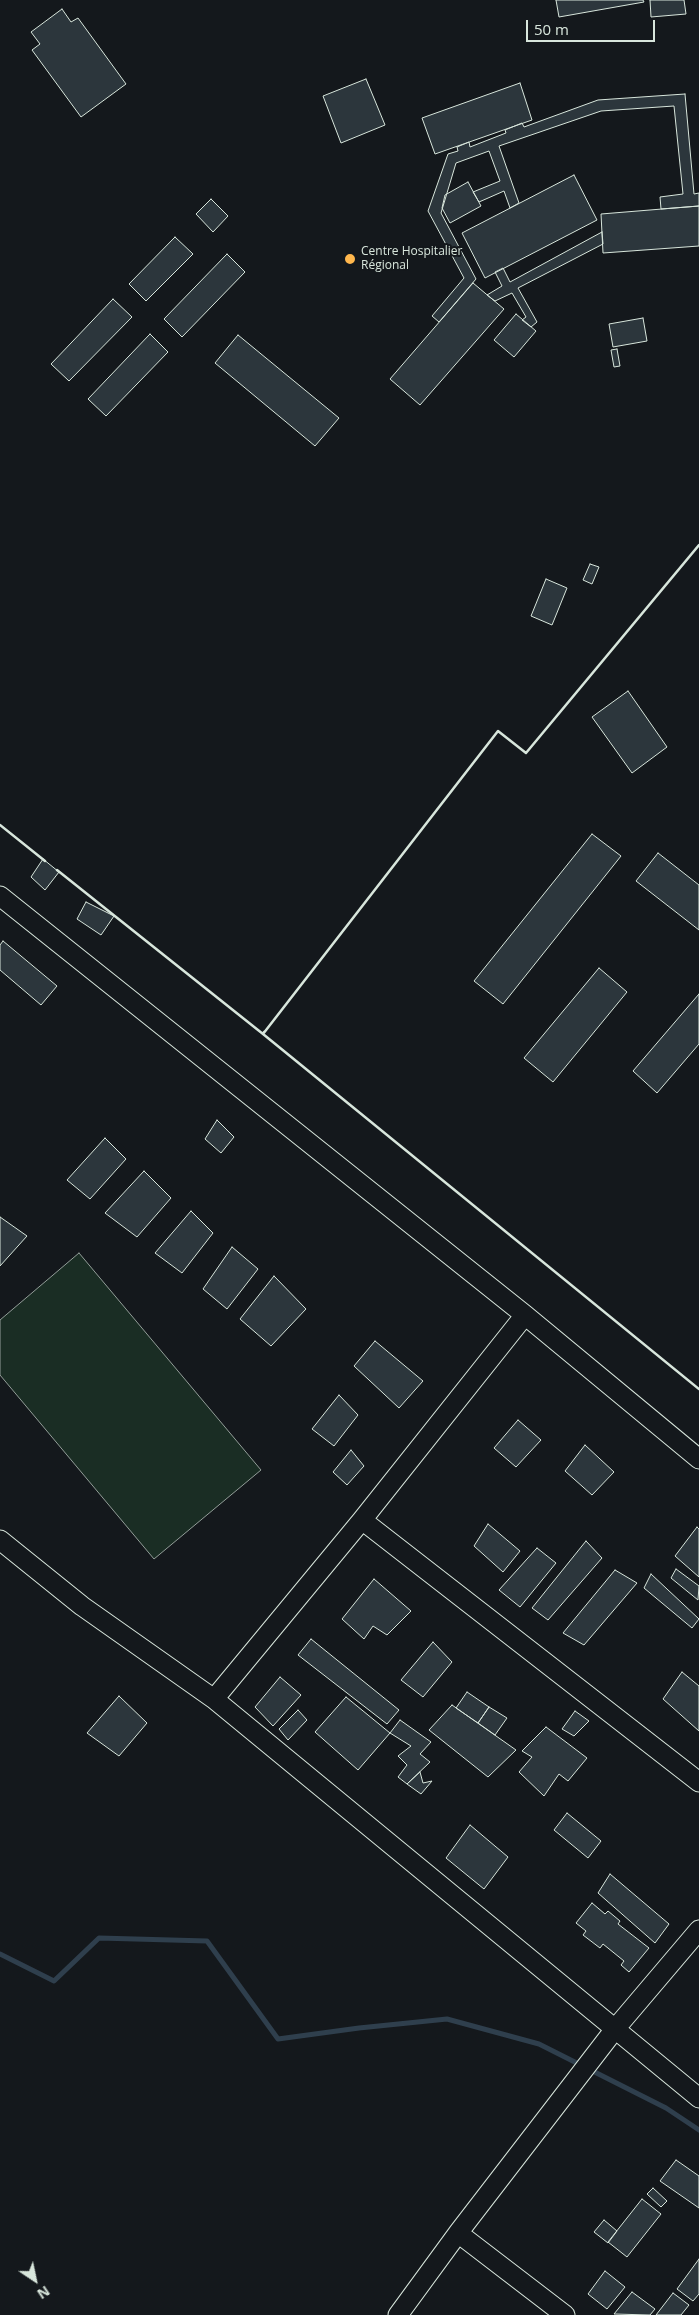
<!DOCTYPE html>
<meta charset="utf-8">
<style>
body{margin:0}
#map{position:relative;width:699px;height:2315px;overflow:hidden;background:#14181c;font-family:"Open Sans",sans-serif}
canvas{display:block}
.north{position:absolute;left:10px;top:2255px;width:50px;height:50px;-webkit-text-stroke:4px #14181c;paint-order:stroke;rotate:146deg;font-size:14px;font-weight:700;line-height:20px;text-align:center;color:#d8e6dc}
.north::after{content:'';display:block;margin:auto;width:18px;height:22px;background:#d8e6dc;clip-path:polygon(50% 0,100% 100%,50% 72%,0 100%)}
.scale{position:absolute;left:526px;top:20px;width:129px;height:22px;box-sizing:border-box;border:2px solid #d8e6dc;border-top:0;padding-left:6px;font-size:15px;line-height:18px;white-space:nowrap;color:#d8e6dc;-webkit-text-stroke:4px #14181c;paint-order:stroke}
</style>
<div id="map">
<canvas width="699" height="2315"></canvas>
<div class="north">N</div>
<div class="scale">50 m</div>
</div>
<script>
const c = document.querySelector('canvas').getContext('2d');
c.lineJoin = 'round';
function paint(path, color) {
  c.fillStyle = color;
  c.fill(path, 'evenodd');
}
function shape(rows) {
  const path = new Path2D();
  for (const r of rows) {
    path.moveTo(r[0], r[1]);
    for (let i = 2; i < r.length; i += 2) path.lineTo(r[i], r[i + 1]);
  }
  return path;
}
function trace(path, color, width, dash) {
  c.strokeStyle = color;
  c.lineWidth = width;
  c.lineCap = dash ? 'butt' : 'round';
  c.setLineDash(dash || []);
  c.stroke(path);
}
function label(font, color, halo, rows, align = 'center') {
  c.font = font + ' "Open Sans",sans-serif';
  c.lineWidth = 4;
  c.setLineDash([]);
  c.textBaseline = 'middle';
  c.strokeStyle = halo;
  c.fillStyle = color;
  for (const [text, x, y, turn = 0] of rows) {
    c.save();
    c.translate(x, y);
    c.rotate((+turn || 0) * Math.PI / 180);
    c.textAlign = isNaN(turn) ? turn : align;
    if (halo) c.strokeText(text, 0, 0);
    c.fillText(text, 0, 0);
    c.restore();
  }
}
const green = shape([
 [79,1253,261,1470,154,1559,0,1375,0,1320,79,1253]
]);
const stream = shape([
 [0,1954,54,1981,99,1938,207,1941,278,2039,359,2028,447,2019,539,2044,666,2108,699,2130]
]);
const building = shape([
 [556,0,643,0,644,2,559,17,556,0],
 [650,0,684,0,686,14,651,17,650,0],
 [62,9,71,22,78,18,126,84,81,117,32,50,40,44,31,32,62,9],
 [366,79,385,125,341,143,323,96,366,79],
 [520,83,532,120,435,154,422,118,520,83],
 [685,94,694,194,699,193,699,206,661,209,660,197,683,194,674,106,601,111,499,146,519,203,510,208,504,191,479,202,473,192,500,181,489,151,456,163,441,213,476,279,439,322,432,316,464,278,428,211,448,154,458,151,457,147,469,142,470,147,506,133,505,130,522,123,524,127,598,100,685,94],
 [574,175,597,220,485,278,462,233,574,175],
 [468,182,481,206,450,223,442,208,445,195,468,182],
 [211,199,228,216,213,232,196,214,211,199],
 [699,206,699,246,603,253,601,214,699,206],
 [602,232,603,244,518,288,537,322,531,327,522,320,526,317,512,293,495,301,487,295,502,286,495,272,503,268,510,282,602,232],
 [175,237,193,254,146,301,129,284,175,237],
 [227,254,245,272,182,337,164,319,227,254],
 [473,283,504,309,420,405,390,379,473,283],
 [113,299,132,317,69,381,51,364,113,299],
 [516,314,536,331,514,357,494,340,516,314],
 [643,318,647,341,613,347,609,324,643,318],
 [150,334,168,352,106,416,88,399,150,334],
 [238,335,339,418,315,446,215,363,238,335],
 [617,349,620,366,614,367,611,350,617,349],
 [590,564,599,567,592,584,583,580,590,564],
 [546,579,567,588,552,625,531,616,546,579],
 [628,691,667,747,632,773,592,717,628,691],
 [592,834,621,856,503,1004,474,981,592,834],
 [658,853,699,885,699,930,636,881,658,853],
 [43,859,59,872,45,890,31,877,43,859],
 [86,902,114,916,101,935,77,919,86,902],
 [3,941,57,986,41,1005,0,970,0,945,3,941],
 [599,968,627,992,553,1082,524,1058,599,968],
 [699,994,699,1044,657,1093,633,1071,699,994],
 [217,1120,234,1137,221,1153,205,1139,217,1120],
 [105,1138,126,1159,90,1199,67,1180,105,1138],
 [144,1171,171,1198,137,1237,105,1213,144,1171],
 [191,1211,213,1233,182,1273,155,1253,191,1211],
 [0,1217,27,1236,0,1266,0,1217],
 [232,1247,258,1269,227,1309,203,1289,232,1247],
 [274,1276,306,1309,271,1346,240,1319,274,1276],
 [375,1341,423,1381,399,1408,354,1366,375,1341],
 [339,1395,358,1415,334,1446,312,1429,339,1395],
 [518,1420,541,1440,516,1467,494,1448,518,1420],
 [585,1445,614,1472,592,1495,565,1471,585,1445],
 [351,1450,364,1466,347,1485,333,1472,351,1450],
 [488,1524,520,1551,503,1572,474,1546,488,1524],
 [697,1527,699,1529,699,1577,675,1556,697,1527],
 [586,1541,602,1558,548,1620,532,1608,586,1541],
 [537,1548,556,1563,520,1607,499,1590,537,1548],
 [676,1569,699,1586,698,1600,671,1578,676,1569],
 [615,1570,637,1583,584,1645,563,1633,615,1570],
 [651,1574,699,1619,692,1628,644,1588,651,1574],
 [374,1579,411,1611,387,1635,373,1626,364,1639,342,1619,374,1579],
 [311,1639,399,1710,387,1724,298,1655,311,1639],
 [433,1642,452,1662,423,1697,401,1680,433,1642],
 [682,1672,699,1686,699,1731,663,1699,682,1672],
 [280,1677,301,1695,273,1726,255,1707,280,1677],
 [467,1692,489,1707,478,1723,456,1708,467,1692],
 [119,1696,147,1723,119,1756,87,1733,119,1696],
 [346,1697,390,1733,358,1770,315,1732,346,1697],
 [452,1705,516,1750,488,1777,429,1730,452,1705],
 [489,1707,507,1718,495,1735,478,1723,489,1707],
 [298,1710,307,1720,288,1740,279,1729,298,1710],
 [575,1711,589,1721,574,1736,562,1729,575,1711],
 [400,1720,431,1742,420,1754,430,1762,407,1784,398,1777,407,1765,398,1756,411,1746,390,1733,400,1720],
 [546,1727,587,1758,568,1781,559,1774,544,1796,519,1772,532,1757,522,1751,546,1727],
 [420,1772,423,1783,432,1781,421,1794,407,1784,420,1772],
 [567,1813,601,1841,588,1858,554,1830,567,1813],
 [470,1825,508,1857,484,1889,446,1858,470,1825],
 [610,1874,669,1924,655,1943,598,1893,610,1874],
 [592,1903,605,1914,608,1911,620,1921,618,1924,649,1948,629,1972,621,1965,624,1961,603,1944,600,1948,583,1935,586,1931,576,1923,592,1903],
 [676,2160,699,2176,699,2208,660,2181,676,2160],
 [653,2188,667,2201,661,2207,647,2194,653,2188],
 [642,2199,661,2214,627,2257,608,2242,642,2199],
 [604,2220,617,2231,608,2243,594,2232,604,2220],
 [699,2259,699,2294,693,2301,677,2289,699,2259],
 [605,2271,625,2287,607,2309,588,2294,605,2271],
 [632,2292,655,2309,650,2315,614,2314,632,2292],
 [673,2293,689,2305,681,2315,656,2315,673,2293]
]);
const minor = shape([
 [0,896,525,1315,699,1459],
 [362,1520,699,1782],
 [0,1540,82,1606,214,1699,699,2098],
 [214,1699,362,1520,525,1315],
 [458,2233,565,2315],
 [398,2315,458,2233,615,2029,699,1930]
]);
const wall = shape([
 [699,545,526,753,498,731,263,1034,699,1389],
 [0,825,45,861],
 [57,870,263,1034,264,1032]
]);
const markers = [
 [350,259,6,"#ffb74d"]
];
const poiNames = [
 ["Centre Hospitalier",361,252],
 ["Régional",361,266]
];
paint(green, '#1a2d24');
trace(green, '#939e99', 1);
trace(stream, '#2f3f4d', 5);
paint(building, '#2c363c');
trace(building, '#d8e6dc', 1);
trace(minor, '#d8e6dc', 21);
trace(minor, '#14181c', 19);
trace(wall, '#d8e6dc', 2.5);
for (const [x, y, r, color] of markers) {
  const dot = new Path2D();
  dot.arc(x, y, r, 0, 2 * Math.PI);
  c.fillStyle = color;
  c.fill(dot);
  trace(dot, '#14181c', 2);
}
label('12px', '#d8e6dc', '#14181c', poiNames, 'left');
</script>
